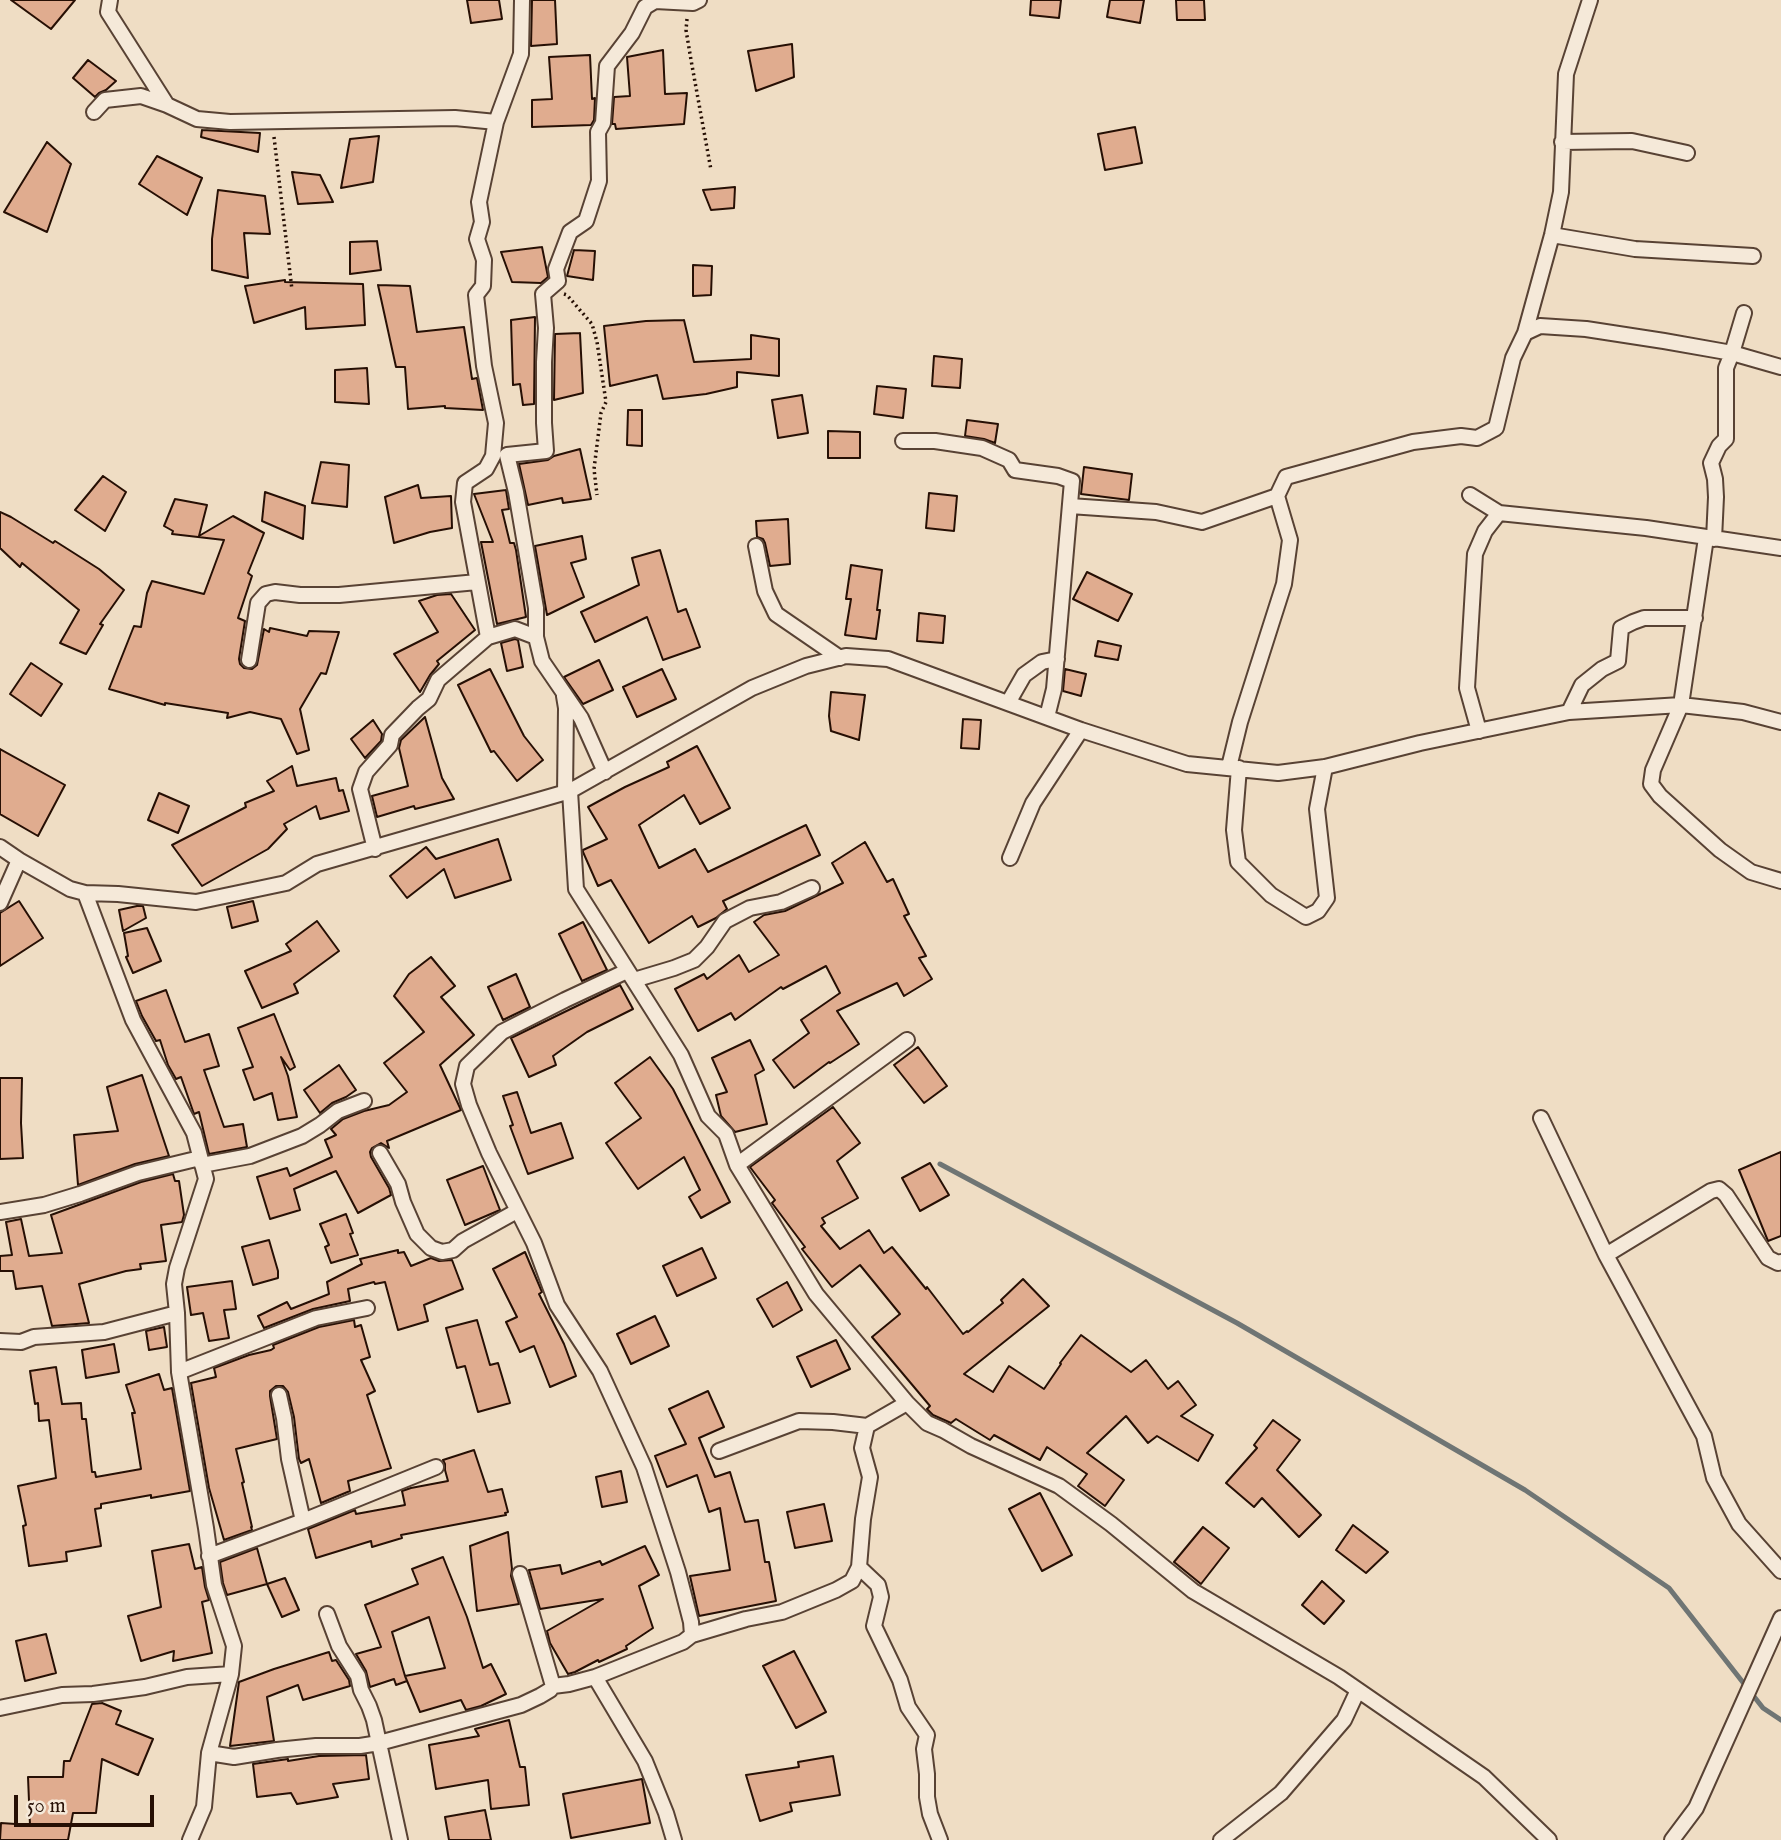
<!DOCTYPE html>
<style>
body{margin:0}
#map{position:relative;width:1781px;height:1840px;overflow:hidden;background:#efddc4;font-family:"IM FELL English",serif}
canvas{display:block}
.scale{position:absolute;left:14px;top:1795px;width:140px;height:32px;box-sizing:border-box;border:4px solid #260f04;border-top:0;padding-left:9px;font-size:21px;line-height:24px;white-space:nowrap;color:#260f04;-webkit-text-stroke:5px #f5e9d9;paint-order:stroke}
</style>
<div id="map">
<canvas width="1781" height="1840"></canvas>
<div class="scale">50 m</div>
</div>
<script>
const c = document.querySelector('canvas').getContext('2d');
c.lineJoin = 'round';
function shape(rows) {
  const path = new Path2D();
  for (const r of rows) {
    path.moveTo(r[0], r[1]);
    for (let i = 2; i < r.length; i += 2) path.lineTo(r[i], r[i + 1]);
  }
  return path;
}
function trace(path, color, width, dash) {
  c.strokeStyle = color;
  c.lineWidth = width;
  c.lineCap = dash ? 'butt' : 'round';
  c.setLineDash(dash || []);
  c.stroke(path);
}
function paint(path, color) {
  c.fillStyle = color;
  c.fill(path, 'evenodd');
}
const stream = shape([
 [940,1164,1237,1323,1525,1490,1669,1588,1763,1708,1781,1720]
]);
const building = shape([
 [11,0,75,0,51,29,11,0],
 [467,0,499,0,502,19,471,23,467,0],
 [532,0,555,0,557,44,531,46,532,0],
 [1031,0,1061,0,1059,18,1030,15,1031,0],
 [1110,0,1144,0,1140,23,1107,17,1110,0],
 [1176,0,1204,0,1205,20,1177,20,1176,0],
 [792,44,794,77,756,91,748,51,792,44],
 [663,50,665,94,687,93,684,124,616,129,615,124,612,124,614,97,630,96,627,57,663,50],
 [590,55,592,99,595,98,594,120,591,125,532,127,532,100,552,99,549,57,590,55],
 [88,60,116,81,106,90,99,93,95,97,73,78,88,60],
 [1135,127,1142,163,1105,170,1098,134,1135,127],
 [202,130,260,133,258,152,201,137,202,130],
 [379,136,373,182,341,188,350,139,379,136],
 [47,142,71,164,47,232,4,212,47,142],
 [157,156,202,178,187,215,139,184,157,156],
 [292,172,320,175,333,202,298,204,292,172],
 [735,187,734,208,711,210,703,190,735,187],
 [218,190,265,196,270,234,244,233,248,278,212,270,212,239,218,190],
 [377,241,381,270,350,274,350,242,377,241],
 [542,247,548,277,541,283,512,282,501,252,542,247],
 [574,250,595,251,593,280,567,276,574,250],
 [693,265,712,266,711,295,693,296,693,265],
 [285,280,285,282,363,284,365,325,306,329,305,307,254,323,245,286,285,280],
 [378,285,410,286,417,332,464,327,472,379,477,378,483,410,445,408,445,406,408,409,405,367,396,367,378,285],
 [535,317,534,404,523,405,520,384,513,385,511,320,535,317],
 [684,320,694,362,751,359,751,335,779,339,779,376,737,372,737,387,706,394,663,399,657,375,610,386,604,326,646,321,684,320],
 [580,333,583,393,554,400,555,334,580,333],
 [934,356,962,359,960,388,932,386,934,356],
 [367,368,369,404,335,402,335,370,367,368],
 [877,386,906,389,903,418,874,414,877,386],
 [802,395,808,433,778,438,772,400,802,395],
 [628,410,642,410,642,446,627,445,628,410],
 [967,420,998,424,995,443,984,439,965,436,967,420],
 [828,431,860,432,860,458,828,458,828,431],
 [580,449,591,499,563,503,562,498,528,505,519,464,548,460,554,456,580,449],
 [321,462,349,465,347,507,312,503,321,462],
 [1084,467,1132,474,1129,500,1081,494,1084,467],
 [103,476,126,492,105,531,75,510,103,476],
 [418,485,421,498,451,496,452,528,430,532,394,543,385,497,418,485],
 [506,490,509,509,502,510,510,543,514,543,516,550,526,617,497,624,481,542,493,542,474,494,506,490],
 [265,492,305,506,303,539,262,521,265,492],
 [929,493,957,496,954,531,926,528,929,493],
 [175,499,207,505,199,536,233,516,264,533,248,573,252,576,238,618,245,621,239,659,240,664,244,668,252,669,257,665,264,629,269,632,270,628,307,636,309,631,339,632,326,674,321,673,300,709,309,750,297,754,281,719,250,712,227,718,228,713,165,703,165,705,109,689,134,626,141,627,147,593,152,581,204,594,224,540,172,534,173,531,164,526,175,499],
 [0,512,11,517,53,543,55,541,99,569,124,590,100,624,103,625,86,654,60,643,79,610,22,563,20,567,0,548,0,512],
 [788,519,790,564,770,566,765,543,763,539,757,537,756,521,788,519],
 [582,536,586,559,571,563,584,597,547,615,535,546,582,536],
 [660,550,678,612,686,609,700,647,663,660,647,617,595,642,581,612,639,585,632,558,660,550],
 [851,565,882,570,877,610,880,610,876,639,845,635,851,599,846,599,851,565],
 [1087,572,1132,594,1118,621,1073,599,1087,572],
 [451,594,475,630,437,661,439,664,430,675,420,692,394,654,438,632,419,601,437,595,451,594],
 [919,613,945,616,943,643,917,641,919,613],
 [515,639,518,640,523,667,507,671,501,643,515,639],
 [1098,641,1121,646,1118,660,1095,656,1098,641],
 [599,660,613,690,583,704,564,677,599,660],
 [31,663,62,684,41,716,10,694,31,663],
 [490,669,524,736,543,760,517,781,494,751,491,752,458,685,490,669],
 [662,669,676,699,637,717,623,687,662,669],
 [1065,669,1086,674,1081,696,1063,691,1065,669],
 [831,692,865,695,859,740,831,731,829,716,831,692],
 [425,717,442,778,454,799,415,809,414,806,377,817,372,796,408,786,399,748,401,740,425,717],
 [963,719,981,720,979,749,961,748,963,719],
 [373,720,382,734,381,741,365,758,351,739,373,720],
 [697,746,730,808,700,824,684,795,639,825,659,868,695,849,708,872,806,825,820,855,723,901,727,909,716,918,698,927,692,916,649,943,611,880,598,886,583,852,583,850,607,839,588,807,625,787,669,767,667,762,697,746],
 [0,749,65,785,38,836,0,814,0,749],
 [292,766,297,786,336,778,339,791,343,790,349,811,320,819,316,806,284,824,287,829,268,849,202,886,172,845,246,807,245,803,274,791,267,781,292,766],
 [159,793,189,806,178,833,148,820,159,793],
 [498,839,511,880,455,898,444,869,407,898,390,876,426,847,436,859,498,839],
 [865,842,887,882,893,879,909,914,904,916,926,956,919,958,932,979,904,996,897,983,837,1011,859,1044,830,1063,829,1062,794,1088,773,1060,809,1033,801,1020,840,993,826,966,783,989,781,987,735,1020,731,1013,698,1031,675,989,704,974,707,979,739,955,749,972,779,955,754,922,764,915,785,911,843,883,832,863,865,842],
 [19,901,43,938,0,966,0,913,19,901],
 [253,901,258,921,232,928,227,907,253,901],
 [137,906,143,906,146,918,123,931,119,910,137,906],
 [317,921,339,951,294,984,298,993,262,1008,245,971,291,951,286,944,317,921],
 [583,922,607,970,582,981,559,934,583,922],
 [147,928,161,961,133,973,126,957,128,956,124,933,147,928],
 [431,957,455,986,441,997,474,1035,440,1065,461,1110,387,1141,389,1148,381,1143,372,1148,370,1152,371,1157,389,1188,391,1195,358,1213,336,1171,294,1189,300,1210,270,1219,257,1177,287,1168,290,1176,332,1157,325,1140,336,1135,331,1129,343,1119,364,1111,389,1105,407,1092,384,1063,424,1032,394,996,409,974,431,957],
 [516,974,530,1007,503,1020,488,987,516,974],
 [620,985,633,1009,587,1032,553,1056,556,1065,529,1077,511,1038,620,985],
 [166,990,185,1042,209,1034,219,1066,204,1070,224,1127,243,1124,247,1147,209,1154,199,1112,194,1114,181,1077,176,1079,168,1065,160,1040,156,1041,142,1016,136,1001,166,990],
 [274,1014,295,1067,290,1070,281,1057,288,1076,297,1117,278,1120,272,1093,254,1100,243,1070,253,1067,238,1028,274,1014],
 [750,1040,764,1070,755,1075,767,1124,735,1132,721,1116,716,1095,727,1092,712,1058,750,1040],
 [918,1047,947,1086,924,1103,894,1065,918,1047],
 [650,1057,673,1089,730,1202,701,1218,689,1197,700,1190,684,1157,638,1189,606,1143,641,1118,615,1083,650,1057],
 [339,1065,356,1090,346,1097,332,1103,320,1113,304,1090,339,1065],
 [142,1075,169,1156,135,1164,78,1185,74,1135,118,1131,107,1087,142,1075],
 [0,1078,22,1078,21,1123,23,1158,0,1159,0,1078],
 [517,1092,531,1133,561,1123,573,1158,528,1174,510,1126,513,1125,503,1096,517,1092],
 [833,1107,860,1143,837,1161,858,1198,822,1218,825,1223,821,1226,840,1249,869,1230,884,1253,892,1247,926,1289,927,1287,963,1334,967,1331,968,1332,1003,1303,1001,1300,1023,1279,1049,1306,964,1374,993,1392,1009,1366,1044,1389,1061,1364,1060,1363,1081,1335,1131,1372,1146,1360,1168,1389,1178,1381,1196,1405,1181,1416,1213,1435,1198,1461,1157,1436,1148,1443,1126,1416,1087,1453,1124,1480,1105,1506,1078,1486,1087,1474,1047,1447,1040,1460,994,1435,990,1440,956,1419,951,1423,933,1415,927,1409,930,1406,872,1337,900,1314,860,1265,832,1287,802,1249,805,1247,772,1203,775,1200,750,1167,833,1107],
 [1781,1152,1781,1236,1768,1241,1739,1170,1781,1152],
 [930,1163,949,1195,920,1211,902,1178,930,1163],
 [483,1166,500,1210,465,1225,447,1180,483,1166],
 [173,1174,175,1181,179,1181,184,1215,182,1222,161,1225,166,1261,140,1264,141,1269,126,1271,79,1284,89,1323,52,1326,42,1286,16,1289,13,1271,0,1271,0,1256,12,1255,6,1222,21,1219,29,1256,62,1253,51,1215,141,1182,173,1174],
 [346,1214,353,1233,350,1234,358,1255,331,1263,325,1247,329,1245,320,1224,346,1214],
 [269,1240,278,1271,278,1278,253,1285,242,1247,269,1240],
 [702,1248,716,1278,677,1296,663,1266,702,1248],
 [398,1250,398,1253,404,1252,411,1266,431,1258,439,1261,452,1260,463,1289,424,1305,428,1321,398,1330,385,1282,375,1284,374,1282,348,1289,350,1301,313,1309,264,1328,258,1316,287,1302,291,1309,329,1294,327,1282,362,1264,360,1259,398,1250],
 [525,1252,542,1292,539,1294,564,1344,576,1376,550,1387,534,1346,520,1352,506,1322,517,1317,493,1269,525,1252],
 [232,1281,236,1309,224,1310,229,1338,209,1341,203,1313,191,1315,187,1287,232,1281],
 [787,1282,802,1310,773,1327,757,1299,787,1282],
 [655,1316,669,1346,631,1364,617,1334,655,1316],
 [354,1320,355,1327,361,1325,370,1357,361,1360,375,1391,367,1395,391,1468,348,1481,350,1491,321,1503,309,1459,301,1463,299,1459,294,1417,288,1392,283,1386,276,1386,270,1391,270,1396,277,1439,236,1449,244,1482,242,1483,252,1527,251,1527,252,1530,224,1540,209,1488,191,1383,216,1377,214,1368,249,1355,271,1350,274,1348,273,1345,319,1327,354,1320],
 [477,1320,490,1365,498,1363,510,1403,478,1412,465,1366,457,1368,446,1328,477,1320],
 [164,1327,167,1347,149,1350,146,1331,164,1327],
 [836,1340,850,1369,811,1387,797,1357,836,1340],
 [114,1344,119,1372,86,1378,82,1350,114,1344],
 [56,1367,62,1404,81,1403,82,1419,86,1419,92,1472,95,1472,96,1477,141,1469,132,1413,135,1413,126,1385,159,1374,164,1390,172,1388,190,1491,151,1498,151,1495,101,1504,101,1508,95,1509,101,1546,66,1552,67,1561,29,1566,23,1526,26,1525,18,1486,56,1478,49,1420,39,1421,38,1403,35,1404,30,1371,56,1367],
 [708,1391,724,1427,699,1438,715,1477,730,1472,745,1522,758,1520,765,1562,769,1562,776,1601,699,1616,690,1576,730,1570,720,1508,709,1512,697,1475,667,1487,655,1456,686,1444,669,1409,708,1391],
 [1273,1420,1300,1440,1277,1470,1321,1515,1299,1537,1262,1498,1254,1507,1226,1483,1257,1448,1254,1445,1273,1420],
 [474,1450,488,1492,502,1489,508,1512,505,1513,506,1515,401,1535,402,1538,372,1547,371,1541,316,1558,308,1529,355,1510,356,1514,405,1505,402,1491,411,1488,448,1481,445,1470,445,1464,443,1460,474,1450],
 [621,1471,627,1502,602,1507,596,1477,621,1471],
 [1040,1493,1072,1555,1042,1571,1009,1509,1040,1493],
 [824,1504,832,1541,795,1548,787,1512,824,1504],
 [1353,1525,1388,1552,1366,1573,1336,1550,1353,1525],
 [1203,1527,1229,1548,1201,1584,1174,1562,1203,1527],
 [508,1532,512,1569,511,1576,519,1604,477,1611,470,1546,508,1532],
 [189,1544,195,1569,202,1567,205,1587,209,1600,202,1602,212,1653,173,1661,174,1651,141,1661,128,1616,161,1607,152,1551,189,1544],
 [645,1546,659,1575,639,1586,653,1628,626,1646,627,1649,599,1662,598,1660,575,1672,568,1674,550,1643,547,1631,603,1599,540,1609,529,1570,560,1565,562,1574,600,1561,602,1565,645,1546],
 [257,1548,267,1584,227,1595,223,1583,220,1562,257,1548],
 [443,1557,467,1617,483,1668,491,1664,506,1694,481,1706,466,1710,461,1700,420,1712,405,1676,407,1681,396,1685,394,1679,370,1687,366,1671,356,1654,381,1647,365,1605,418,1584,412,1569,443,1557],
 [429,1617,445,1668,405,1676,392,1632,429,1617],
 [285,1578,299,1610,282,1617,267,1584,285,1578],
 [1322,1581,1344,1601,1324,1624,1302,1605,1322,1581],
 [46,1634,56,1673,25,1681,16,1641,46,1634],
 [794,1651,826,1712,796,1728,763,1666,794,1651],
 [329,1652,332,1661,336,1660,349,1680,350,1686,303,1700,298,1685,267,1697,274,1741,230,1746,239,1682,274,1669,329,1652],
 [102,1703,121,1711,116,1724,153,1739,138,1775,102,1759,96,1813,73,1813,68,1840,0,1840,1,1823,30,1825,28,1777,63,1777,64,1761,70,1761,92,1704,102,1703],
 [509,1720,520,1767,525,1767,529,1805,491,1809,488,1780,436,1789,429,1745,479,1736,475,1729,509,1720],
 [366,1755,369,1779,333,1784,338,1797,297,1804,291,1793,257,1797,253,1764,288,1759,288,1761,319,1756,366,1755],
 [833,1756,840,1795,790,1803,792,1811,760,1821,746,1775,799,1767,798,1762,833,1756],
 [642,1779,650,1823,571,1838,563,1794,642,1779],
 [485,1810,491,1840,449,1840,445,1817,485,1810]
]);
const path = shape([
 [687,19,686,30,691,60,711,170],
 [274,137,292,290],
 [564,294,567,295,592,324,597,342,606,402,601,413,594,469,597,495]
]);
const minor = shape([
 [110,0,108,12,167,105],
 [94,112,105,100,141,96,167,105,197,119,230,122,455,118,496,122,521,54,522,0],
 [1562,142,1632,141,1687,153],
 [1552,235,1635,249,1753,256],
 [1525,333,1552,235,1561,192,1566,74,1590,0],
 [903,441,935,441,982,448,1009,460,1015,470,1058,476,1072,481,1054,689,1047,717],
 [1470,495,1499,513,1646,528,1781,548],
 [1070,506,1156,512,1202,522,1277,496],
 [1706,538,1681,705,1653,770,1651,784,1660,796,1720,850,1751,872,1781,881],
 [1714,539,1716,497,1715,479,1711,463,1719,446,1726,439,1726,368,1732,353,1744,313],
 [756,546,765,591,776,614,840,658],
 [488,637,463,502,465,483,486,469,493,456,496,423,484,366,476,295,483,286,484,260,477,239,482,222,479,202,496,122],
 [249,660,258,603,266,594,275,592,300,595,339,595,477,582],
 [564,696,566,708,565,793],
 [1008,703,1024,675,1042,662,1057,659],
 [1569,712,1582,685,1602,669,1618,661,1621,628,1633,622,1644,618,1695,618],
 [1479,731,1467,688,1475,554,1485,531,1499,513],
 [1229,767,1240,722,1284,584,1290,540,1277,496,1286,477,1413,442,1461,436,1477,438,1496,428,1513,358,1525,333,1540,326,1586,329,1664,341,1732,353,1781,367],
 [1239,768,1234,830,1238,862,1271,895,1306,917,1318,911,1327,898,1317,809,1325,767],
 [605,772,581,718,542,661,536,637,536,608,516,492,507,455,546,451,544,423,544,362,546,328,543,294,558,281,556,269,570,232,586,221,599,181,598,132,603,123,607,66,632,33,645,7,655,1,693,3,699,0],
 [570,791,576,889,681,1055,708,1116,726,1134,737,1165,816,1294,907,1403,927,1423,943,1430,971,1446,1059,1486,1111,1524,1193,1591,1339,1677,1484,1777,1549,1840],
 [0,847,19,860,70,889,85,893,118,894,196,902,286,883,317,864,570,791,752,688,806,666,846,656,888,659,1081,730,1187,764,1278,773,1325,767,1420,743,1569,712,1681,705,1743,712,1781,722],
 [375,849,360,789,366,772,390,745,392,735,418,708,429,699,438,680,488,637,515,629,536,637],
 [1010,858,1033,803,1081,730],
 [85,893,133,1020,194,1133,206,1179,177,1268,174,1284,177,1313,179,1372,206,1528,214,1585,234,1646,231,1674,209,1753,204,1807,190,1840],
 [0,903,19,860],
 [634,980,674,968,694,960,707,947,725,921,750,908,781,902,812,888],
 [1541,1118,1606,1255,1711,1191,1719,1189,1726,1195,1768,1258,1778,1263,1781,1262],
 [380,1153,398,1184,403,1202,417,1234,431,1248,442,1252,453,1250,463,1241,517,1211],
 [202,1165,250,1156,302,1136,320,1125,338,1111,364,1101],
 [737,1165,907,1040],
 [0,1212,44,1205,80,1194,138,1173,200,1158],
 [1606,1255,1704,1436,1714,1478,1739,1524,1781,1571],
 [0,1341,21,1342,34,1337,104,1332,177,1313],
 [179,1372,316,1318,367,1308],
 [279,1395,284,1418,289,1459,303,1521],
 [719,1451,799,1421,833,1422,867,1426,907,1403],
 [209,1556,303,1521,436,1467],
 [859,1567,878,1585,881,1597,874,1626,900,1680,908,1707,927,1735,924,1749,927,1774,927,1797,930,1814,940,1840],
 [327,1614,339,1646,358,1676,361,1690,369,1706,374,1720,400,1840],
 [692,1635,746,1619,782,1612,836,1590,852,1581,859,1567,863,1519,870,1477,862,1448,867,1426],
 [595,1677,645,1761,666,1813,674,1840],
 [553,1686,569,1684,595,1677,683,1642,692,1635,691,1622,678,1572,644,1467,600,1371,557,1305,534,1243,489,1153,469,1105,463,1084,467,1066,502,1032,565,1000,627,971],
 [0,1708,62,1695,93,1694,145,1687,187,1677,231,1674],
 [209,1753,234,1757,277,1750,316,1746,360,1746,379,1743,521,1705,540,1696,550,1690,553,1686,520,1574],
 [1221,1840,1281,1793,1344,1720,1358,1690],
 [1672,1840,1696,1808,1781,1618]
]);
trace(stream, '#6f7574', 5);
paint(building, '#e0ac8f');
trace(building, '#260f04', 2);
trace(minor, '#584234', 18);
trace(path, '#260f04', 3.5, [2, 3.5]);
trace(minor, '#f5e9d9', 14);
</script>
